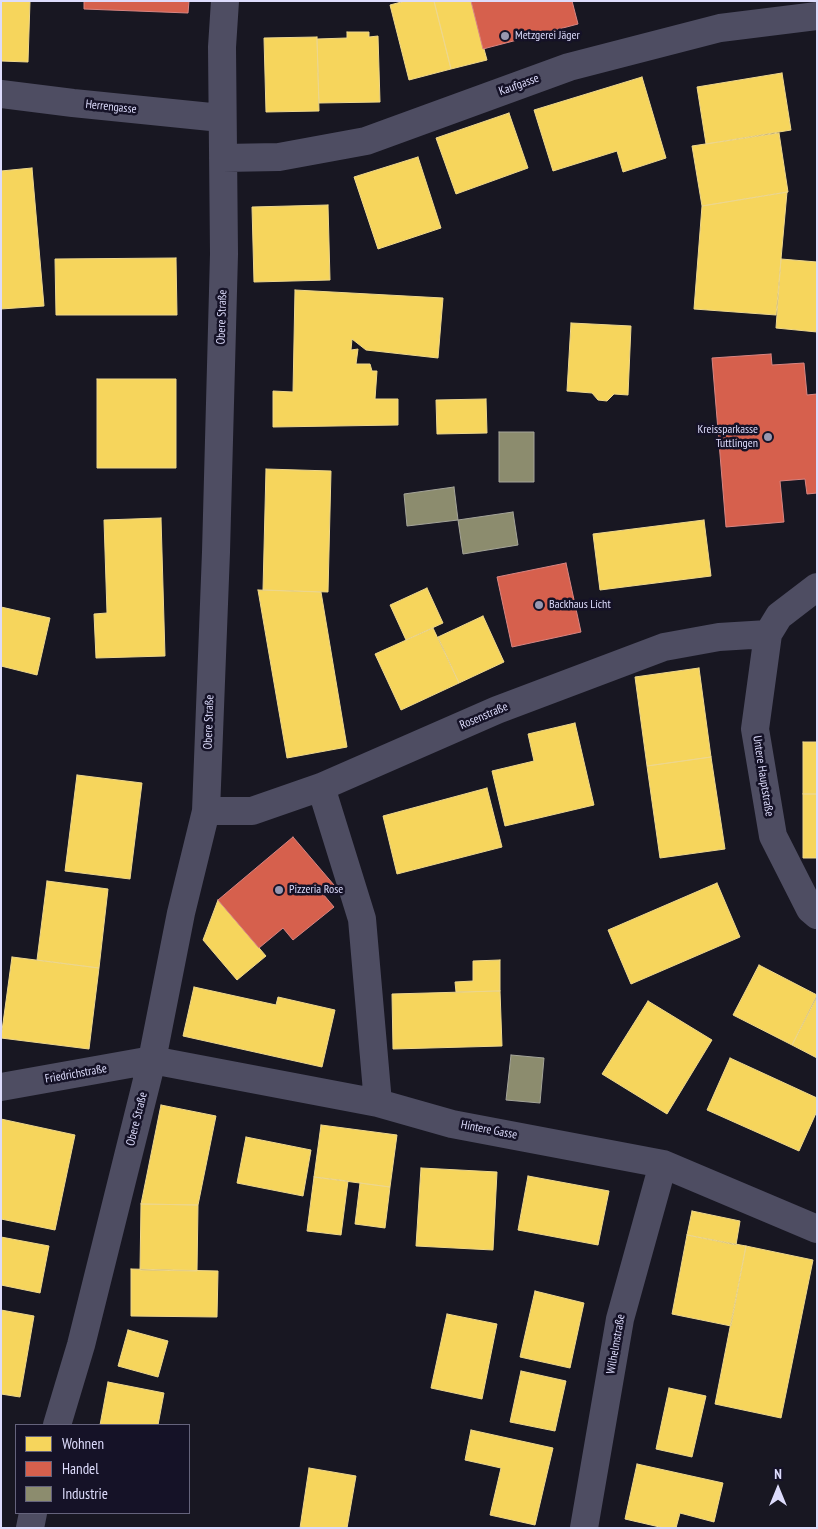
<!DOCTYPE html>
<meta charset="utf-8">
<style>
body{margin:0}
#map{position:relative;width:818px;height:1529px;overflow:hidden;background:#181722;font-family:"PT Sans Narrow",sans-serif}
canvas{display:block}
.frame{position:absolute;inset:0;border:2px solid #dddcfc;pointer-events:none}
.legend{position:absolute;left:15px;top:1424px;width:175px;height:90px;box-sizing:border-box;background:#151227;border:1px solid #65637c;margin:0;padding:6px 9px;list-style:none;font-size:15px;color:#dddcfc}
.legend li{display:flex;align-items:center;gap:10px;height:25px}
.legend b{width:25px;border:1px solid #65637c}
.north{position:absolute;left:753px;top:1464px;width:50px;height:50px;-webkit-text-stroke:4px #151227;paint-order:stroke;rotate:0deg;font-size:14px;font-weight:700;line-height:20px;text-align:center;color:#dddcfc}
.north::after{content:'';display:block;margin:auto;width:18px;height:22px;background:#dddcfc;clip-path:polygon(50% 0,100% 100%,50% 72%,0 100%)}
</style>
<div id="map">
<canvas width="818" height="1529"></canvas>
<div class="frame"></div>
<ul class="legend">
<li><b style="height:14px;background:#f6d55c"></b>Wohnen</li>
<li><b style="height:14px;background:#d6604d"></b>Handel</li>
<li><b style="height:14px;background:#8c8c6e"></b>Industrie</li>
</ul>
<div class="north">N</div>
</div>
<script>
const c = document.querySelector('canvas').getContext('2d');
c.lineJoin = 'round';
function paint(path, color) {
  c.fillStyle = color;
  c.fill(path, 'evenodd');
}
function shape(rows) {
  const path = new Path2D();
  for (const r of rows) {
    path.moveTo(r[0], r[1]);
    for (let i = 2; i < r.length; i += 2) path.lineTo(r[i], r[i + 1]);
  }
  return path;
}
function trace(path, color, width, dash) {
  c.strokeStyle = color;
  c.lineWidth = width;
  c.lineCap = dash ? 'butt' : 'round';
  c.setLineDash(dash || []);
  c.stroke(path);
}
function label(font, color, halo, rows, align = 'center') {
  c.font = font + ' "PT Sans Narrow",sans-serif';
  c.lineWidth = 5;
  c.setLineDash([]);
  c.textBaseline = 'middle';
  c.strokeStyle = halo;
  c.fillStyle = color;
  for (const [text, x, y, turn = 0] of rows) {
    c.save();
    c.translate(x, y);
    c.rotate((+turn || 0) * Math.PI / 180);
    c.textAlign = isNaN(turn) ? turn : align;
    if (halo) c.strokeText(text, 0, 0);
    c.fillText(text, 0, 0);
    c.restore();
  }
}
const homes = shape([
 [1,1,30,1,28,62,1,61,1,1],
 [405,1,434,1,451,69,409,80,390,5,405,1],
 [434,1,471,1,487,60,451,69,434,1],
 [347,32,369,32,369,37,378,36,380,102,319,103,317,39,347,38,347,32],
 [317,37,319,111,266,112,264,38,317,37],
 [782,73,791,130,706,144,697,87,782,73],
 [642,77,666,158,623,172,617,151,553,171,534,110,642,77],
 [509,113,528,168,456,194,436,138,509,113],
 [779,133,788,192,702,206,692,146,779,133],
 [418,157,441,228,378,249,354,177,418,157],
 [32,168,44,306,1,309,1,171,32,168],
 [787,192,776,315,694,309,702,206,787,192],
 [328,205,330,280,254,282,252,207,328,205],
 [176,258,177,315,56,315,55,259,176,258],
 [781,259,817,262,817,332,776,328,781,259],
 [295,290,443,298,438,358,366,350,352,339,351,350,358,349,356,364,370,364,372,371,377,371,375,399,398,399,398,425,273,427,273,391,293,392,295,290],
 [571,323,631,326,628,395,614,394,607,401,598,400,592,393,567,391,571,323],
 [97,379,176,379,176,468,97,468,97,379],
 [486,399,487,433,437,434,436,400,486,399],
 [266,469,331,471,328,592,263,590,266,469],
 [161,518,165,656,96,658,94,614,107,613,104,520,161,518],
 [704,520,711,576,600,590,593,534,704,520],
 [427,588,443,623,406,640,390,605,427,588],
 [258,590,321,592,347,747,287,758,258,590],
 [1,607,50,618,37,675,1,666,1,607],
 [483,616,504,662,459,683,438,637,483,616],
 [433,628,459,683,401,710,375,654,433,628],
 [699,668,711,757,647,766,635,677,699,668],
 [575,723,594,805,505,826,492,771,534,761,528,734,575,723],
 [803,742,817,742,817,794,803,794,803,742],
 [711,757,725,849,660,858,647,766,711,757],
 [77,775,142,783,130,879,65,871,77,775],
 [487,788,502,847,397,874,383,816,487,788],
 [803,794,817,794,817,858,803,858,803,794],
 [47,881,108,889,99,968,37,960,47,881],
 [717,883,740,937,631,984,608,930,717,883],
 [218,900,266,956,237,980,203,940,218,900],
 [12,957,99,968,89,1049,1,1038,12,957],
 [500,960,500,991,456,992,455,982,473,981,473,961,500,960],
 [759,965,817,995,792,1045,733,1015,759,965],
 [194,987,276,1005,278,997,335,1010,322,1067,183,1036,194,987],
 [500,991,502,1046,393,1049,392,994,500,991],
 [817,997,817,1058,792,1045,817,997],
 [648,1001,712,1040,667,1114,602,1074,648,1001],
 [730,1058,817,1098,817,1111,799,1151,707,1110,730,1058],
 [161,1105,216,1116,198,1205,141,1204,161,1105],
 [1,1119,75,1135,55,1230,1,1219,1,1119],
 [321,1125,397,1135,390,1187,314,1177,321,1125],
 [246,1137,311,1150,303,1196,237,1183,246,1137],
 [421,1168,497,1172,493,1250,416,1246,421,1168],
 [528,1176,609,1191,598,1245,518,1230,528,1176],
 [314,1177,348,1181,341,1235,307,1231,314,1177],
 [360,1183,390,1187,385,1228,355,1224,360,1183],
 [141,1204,198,1205,197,1271,140,1270,141,1204],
 [692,1211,740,1221,736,1245,687,1235,692,1211],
 [687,1235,746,1246,731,1326,672,1314,687,1235],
 [1,1237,49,1246,40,1293,1,1285,1,1237],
 [746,1246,813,1260,781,1418,715,1404,746,1246],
 [131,1269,218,1271,217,1317,131,1316,131,1269],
 [535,1291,584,1303,570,1368,520,1357,535,1291],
 [1,1310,34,1316,20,1397,1,1394,1,1310],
 [447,1314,497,1324,482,1399,431,1388,447,1314],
 [128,1330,168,1341,158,1377,118,1366,128,1330],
 [521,1371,566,1381,555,1431,510,1422,521,1371],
 [108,1382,164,1393,158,1425,100,1425,108,1382],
 [669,1388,706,1396,692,1457,656,1449,669,1388],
 [471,1430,553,1448,535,1525,490,1515,501,1468,465,1460,471,1430],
 [637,1464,723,1483,714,1522,680,1513,676,1528,664,1528,625,1519,637,1464],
 [309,1468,356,1476,347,1528,300,1528,309,1468]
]);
const shops = shape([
 [84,1,189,1,188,13,84,9,84,1],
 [471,1,572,1,578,24,483,49,471,1],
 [771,354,772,365,804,363,807,395,817,394,817,493,807,494,805,479,780,481,784,522,726,527,712,358,771,354],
 [566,563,581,632,512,647,497,577,566,563],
 [293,837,334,885,323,894,334,907,293,940,283,928,259,948,218,900,293,837]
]);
const industry = shape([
 [499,432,534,432,534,482,499,482,499,432],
 [454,487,458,520,407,526,404,494,454,487],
 [513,512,518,545,463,554,458,520,513,512],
 [511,1055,544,1058,540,1103,506,1100,511,1055]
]);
const minor = shape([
 [1,94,73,103,221,118],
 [223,158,279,157,366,141,569,67,720,28,817,16],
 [817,587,779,616,768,634,755,729,773,836,810,909,817,915],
 [321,787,362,919,378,1103],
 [206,811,252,811,321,787,497,710,664,647,719,637,768,634],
 [1,1087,152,1060,378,1103,452,1124,663,1164,817,1229],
 [57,1425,81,1345,152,1060,181,913,206,811,216,552,224,254,222,47,225,1],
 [30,1528,33,1513],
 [584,1528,620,1319,663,1164]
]);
const markers = [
 [505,36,5,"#9897b0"],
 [768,437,5,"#9897b0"],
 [539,605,5,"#9897b0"],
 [279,890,5,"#9897b0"]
];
const poiNames = [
 ["Metzgerei Jäger",515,36],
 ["Kreissparkasse",758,430,"right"],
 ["Tuttlingen",758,444,"right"],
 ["Backhaus Licht",549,605],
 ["Pizzeria Rose",289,890]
];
const streetNames = [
 ["Kaufgasse",519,85,-20],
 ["Herrengasse",111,107,6],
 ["Obere Straße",222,317,-88],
 ["Rosenstraße",484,716,-23],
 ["Obere Straße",209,722,-88],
 ["Untere Hauptstraße",763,776,81],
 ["Friedrichstraße",76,1074,-10],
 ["Obere Straße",137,1119,-76],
 ["Hintere Gasse",489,1130,11],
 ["Wilhelmstraße",616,1344,-80]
];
paint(homes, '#f6d55c');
trace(homes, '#eed78c', 1);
paint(shops, '#d6604d');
trace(shops, '#d88582', 1);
paint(industry, '#8c8c6e');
trace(industry, '#a4a499', 1);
trace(minor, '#4e4d62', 28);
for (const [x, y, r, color] of markers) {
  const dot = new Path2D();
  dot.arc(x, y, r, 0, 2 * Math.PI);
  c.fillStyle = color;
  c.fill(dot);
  trace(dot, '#151227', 2);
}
label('12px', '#dddcfc', '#151227', poiNames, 'left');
label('12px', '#dddcfc', '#151227', streetNames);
</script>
